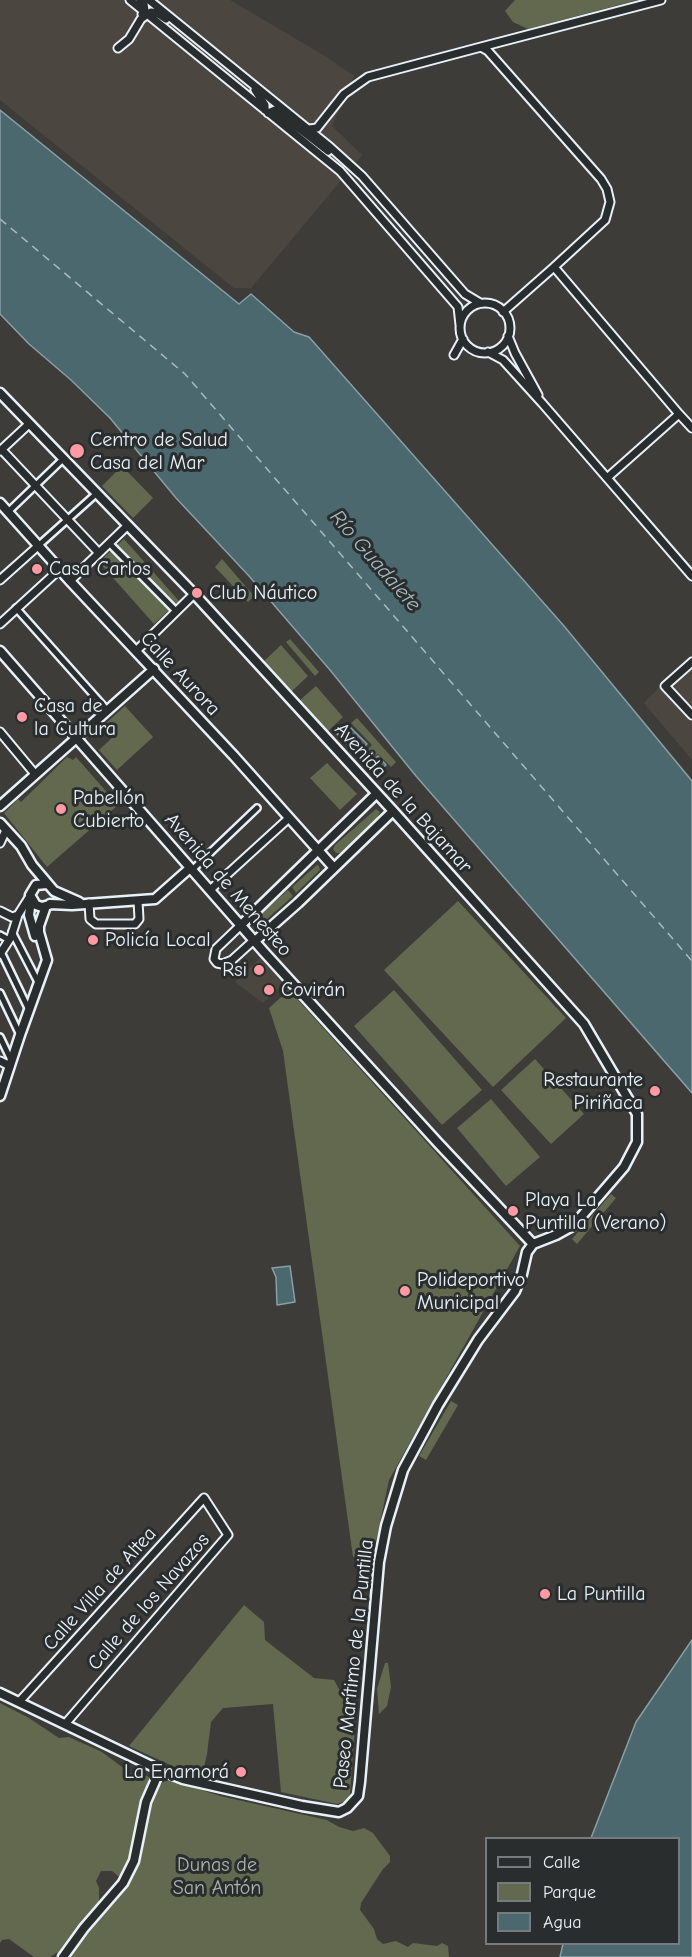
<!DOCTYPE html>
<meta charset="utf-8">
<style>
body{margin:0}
#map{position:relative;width:692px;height:1957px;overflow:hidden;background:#3e3c39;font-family:"Comic Neue",sans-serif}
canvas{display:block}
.legend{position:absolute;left:485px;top:1837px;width:195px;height:108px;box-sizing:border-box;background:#2a2d2e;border:2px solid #767b7f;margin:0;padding:8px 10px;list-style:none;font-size:18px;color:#e8f1f8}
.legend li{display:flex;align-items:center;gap:12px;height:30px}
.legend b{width:30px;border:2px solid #767b7f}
</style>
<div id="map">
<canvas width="692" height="1957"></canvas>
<ul class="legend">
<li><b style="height:8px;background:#2a2d2e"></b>Calle</li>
<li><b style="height:16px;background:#62694f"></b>Parque</li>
<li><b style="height:16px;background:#4b686f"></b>Agua</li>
</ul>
</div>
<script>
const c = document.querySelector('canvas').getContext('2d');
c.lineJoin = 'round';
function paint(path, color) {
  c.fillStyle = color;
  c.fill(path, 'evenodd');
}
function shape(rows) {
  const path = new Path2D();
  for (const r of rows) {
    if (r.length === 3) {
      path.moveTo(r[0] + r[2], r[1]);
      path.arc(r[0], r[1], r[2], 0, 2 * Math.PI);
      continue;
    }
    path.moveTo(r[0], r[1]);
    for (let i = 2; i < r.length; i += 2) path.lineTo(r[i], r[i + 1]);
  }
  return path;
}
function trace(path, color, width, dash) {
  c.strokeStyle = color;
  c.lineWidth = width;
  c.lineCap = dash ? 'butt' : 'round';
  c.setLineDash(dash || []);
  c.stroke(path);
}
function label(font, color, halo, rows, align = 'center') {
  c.font = font + ' "Comic Neue",sans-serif';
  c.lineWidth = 6;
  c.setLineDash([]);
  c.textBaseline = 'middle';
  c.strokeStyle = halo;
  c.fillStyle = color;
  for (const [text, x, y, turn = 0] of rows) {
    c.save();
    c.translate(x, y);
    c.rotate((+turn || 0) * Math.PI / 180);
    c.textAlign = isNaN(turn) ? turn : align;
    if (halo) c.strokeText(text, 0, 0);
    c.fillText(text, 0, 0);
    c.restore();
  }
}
const built = shape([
 [0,0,230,0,325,56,354,76,332,126,362,155,251,288,234,288,0,100],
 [692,655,692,760,644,703],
 [260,958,284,984,263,1003,235,982]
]);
const green = shape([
 [515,0,637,0,528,29,513,22,505,11],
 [122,466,153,498,133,518,102,486],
 [124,539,179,601,154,624,99,562],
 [222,559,254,596,248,602,215,567],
 [290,639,319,672,315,676,286,642],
 [281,645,308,676,291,692,262,663],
 [316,686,343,717,327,732,299,701],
 [125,706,153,737,117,770,99,750,114,736,104,725],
 [357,718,396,762,391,767,378,754,374,757,367,750,372,745,351,723],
 [67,757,73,760,76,757,118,805,47,867,4,813,18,799,21,802],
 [327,763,357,794,340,810,310,778],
 [376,809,380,812,377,818,340,853,336,853,333,849,335,845],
 [317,865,319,866,320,870,296,893,292,887],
 [288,890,293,896,258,927,253,921],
 [458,901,566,1018,493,1087,384,970],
 [289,990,520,1246,389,1480,373,1555,353,1557,283,1051,269,1008],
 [394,990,482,1090,442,1125,354,1026],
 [535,1059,584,1114,551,1144,501,1090],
 [491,1099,540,1157,506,1186,457,1128],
 [611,1194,616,1198,577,1244,572,1239],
 [451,1401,458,1405,426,1460,419,1456],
 [244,1605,264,1622,265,1640,314,1678,334,1680,349,1708,356,1711,350,1794,347,1801,337,1804,281,1792,273,1704,223,1708,211,1722,207,1754,202,1776,179,1769,129,1746],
 [385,1663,388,1663,391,1687,387,1706,379,1714,377,1689],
 [0,1703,29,1718,59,1738,69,1737,102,1752,130,1773,144,1775,149,1777,140,1810,128,1865,123,1875,118,1876,112,1871,101,1871,96,1881,99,1888,99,1905,62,1952,56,1953,50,1957,34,1957,9,1939,2,1940,0,1943],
 [170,1780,220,1796,327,1820,339,1827,353,1831,364,1828,373,1833,390,1856,390,1862,383,1869,361,1903,360,1910,374,1929,377,1939,383,1944,396,1941,408,1947,413,1943,437,1946,442,1943,448,1946,449,1957,72,1957,73,1947,121,1891,132,1876,139,1857,145,1815,156,1788,163,1782]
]);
const water = shape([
 [0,110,239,304,251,294,294,332,309,337,564,626,692,781,692,1093,416,776,330,670,249,576,176,498,110,418,71,380,29,344,0,314,0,110],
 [347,724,367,744,357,754,337,734,347,724],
 [365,752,372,760,378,756,386,765,374,775,359,757,365,752],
 [290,1266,295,1302,277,1305,276,1277,272,1268,290,1266],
 [692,1640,692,1957,560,1957,563,1944,678,1944,678,1838,591,1838,636,1722,692,1640]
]);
const ferry = shape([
 [0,219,185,374,692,961]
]);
const pedestrian = shape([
 [8,512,63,459],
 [109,543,176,611],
 [38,546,96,494],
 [16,608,107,710],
 [192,870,257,808],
 [12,932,39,984],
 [0,935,9,940],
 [1,952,29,1010],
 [0,993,20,1035],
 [0,1037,11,1060]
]);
const minor = shape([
 [130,0,340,171,458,307,460,325],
 [140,0,144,4,145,10,142,14],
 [149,0,330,147,362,176,465,294,480,303],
 [481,47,661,0],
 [118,48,129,39,141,19,151,12,157,13,166,19],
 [255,90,265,105,265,110],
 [268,113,275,110,279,113,328,151],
 [309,129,317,128,344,94,368,77,481,47,488,51,601,179,607,189,610,202,605,220,554,267],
 [485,328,25],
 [503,312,554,267,679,414],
 [508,336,515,353,538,395],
 [488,352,503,360,542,403,692,576],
 [454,355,463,339],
 [2,450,99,553],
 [0,451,29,424],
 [607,478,679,414,692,428],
 [0,580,38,546],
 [70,581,127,526],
 [0,624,60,569],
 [136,651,194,594],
 [692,662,665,686,692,715],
 [0,732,35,774],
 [0,843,6,830],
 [210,890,289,818],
 [89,903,90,919,96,924,135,924,139,919,138,901],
 [0,911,12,917,18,915,30,896],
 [241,925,216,949,214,959,217,963,222,964,232,960,254,940],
 [0,954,11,937,18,915],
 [0,1061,10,1066],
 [19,1702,204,1498,228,1535,66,1723]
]);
const tertiary = shape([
 [0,393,197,597,393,811,584,1024,637,1114,637,1142,624,1167,574,1225,556,1235,533,1244,527,1252,522,1274,515,1291,478,1340,438,1405,403,1470,386,1526,379,1562,360,1782,358,1796,347,1808,339,1812,302,1806,183,1779,160,1770,0,1693],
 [0,503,70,581,234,756,334,868],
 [0,651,264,952,438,1143,533,1244],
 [0,806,154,669],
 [0,823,21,846,32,865,54,891,79,902],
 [47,884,36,885,30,895,36,905,42,907,49,905],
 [31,900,29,915,35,936],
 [50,904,72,905,155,899,190,868],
 [241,925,376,794],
 [255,941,298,903,393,811],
 [0,1096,20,1035,47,960,39,932,39,926,46,906],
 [63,1957,84,1928,123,1883,134,1861,146,1802,160,1770]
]);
const markers = [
 [77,451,8,"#ff9aa2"],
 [37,569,6,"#ff9aa2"],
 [197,593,6,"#ff9aa2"],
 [22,717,6,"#ff9aa2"],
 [61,809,6,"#ff9aa2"],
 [93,940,6,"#ff9aa2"],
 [259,970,6,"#ff9aa2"],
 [269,990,6,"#ff9aa2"],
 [655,1091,6,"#ff9aa2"],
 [513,1211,6,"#ff9aa2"],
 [405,1291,6,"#ff9aa2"],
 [545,1594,6,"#ff9aa2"],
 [241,1772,6,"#ff9aa2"]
];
const poiNames = [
 ["Centro de Salud",90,440],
 ["Casa del Mar",90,463],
 ["Casa Carlos",49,569],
 ["Club Náutico",209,593],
 ["Casa de",34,706],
 ["la Cultura",34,729],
 ["Pabellón",73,798],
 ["Cubierto",73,821],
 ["Policía Local",105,940],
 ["Rsi",247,970,"right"],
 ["Covirán",281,990],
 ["Restaurante",643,1080,"right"],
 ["Piriñaca",643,1103,"right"],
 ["Playa La",525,1200],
 ["Puntilla (Verano)",525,1223],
 ["Polideportivo",417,1280],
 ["Municipal",417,1303],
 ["La Puntilla",557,1594],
 ["La Enamorá",229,1772,"right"]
];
const streetNames = [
 ["Calle Aurora",180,674,47],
 ["Avenida de la Bajamar",403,798,48],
 ["Avenida de Menesteo",228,885,49],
 ["Calle Villa de Altea",100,1589,-48],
 ["Calle de los Navazos",149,1602,-49],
 ["Paseo Marítimo de la Puntilla",354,1664,-84]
];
const parkNames = [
 ["Dunas de",217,1865],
 ["San Antón",217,1888]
];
const waterNames = [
 ["Río Guadalete",375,561,49]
];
paint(built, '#4c4640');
paint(green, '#62694f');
paint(water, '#4b686f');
trace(water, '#8a9fa6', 1.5);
trace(ferry, '#a9bac1', 1.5, [8, 6]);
trace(pedestrian, '#e8f1f8', 10);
trace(minor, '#e8f1f8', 11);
trace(tertiary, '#e8f1f8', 13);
trace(pedestrian, '#2a2d2e', 5);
trace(minor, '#2a2d2e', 7);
trace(tertiary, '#2a2d2e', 8);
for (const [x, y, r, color] of markers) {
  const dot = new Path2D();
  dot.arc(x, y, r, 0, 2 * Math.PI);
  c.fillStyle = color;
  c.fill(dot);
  trace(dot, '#2a2d2e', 2);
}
label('20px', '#e8f1f8', '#2a2d2e', poiNames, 'left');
label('20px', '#e8f1f8', '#2a2d2e', streetNames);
label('20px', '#acb4ac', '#2a2d2e', parkNames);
label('italic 21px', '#a9bac1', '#2a2d2e', waterNames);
</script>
